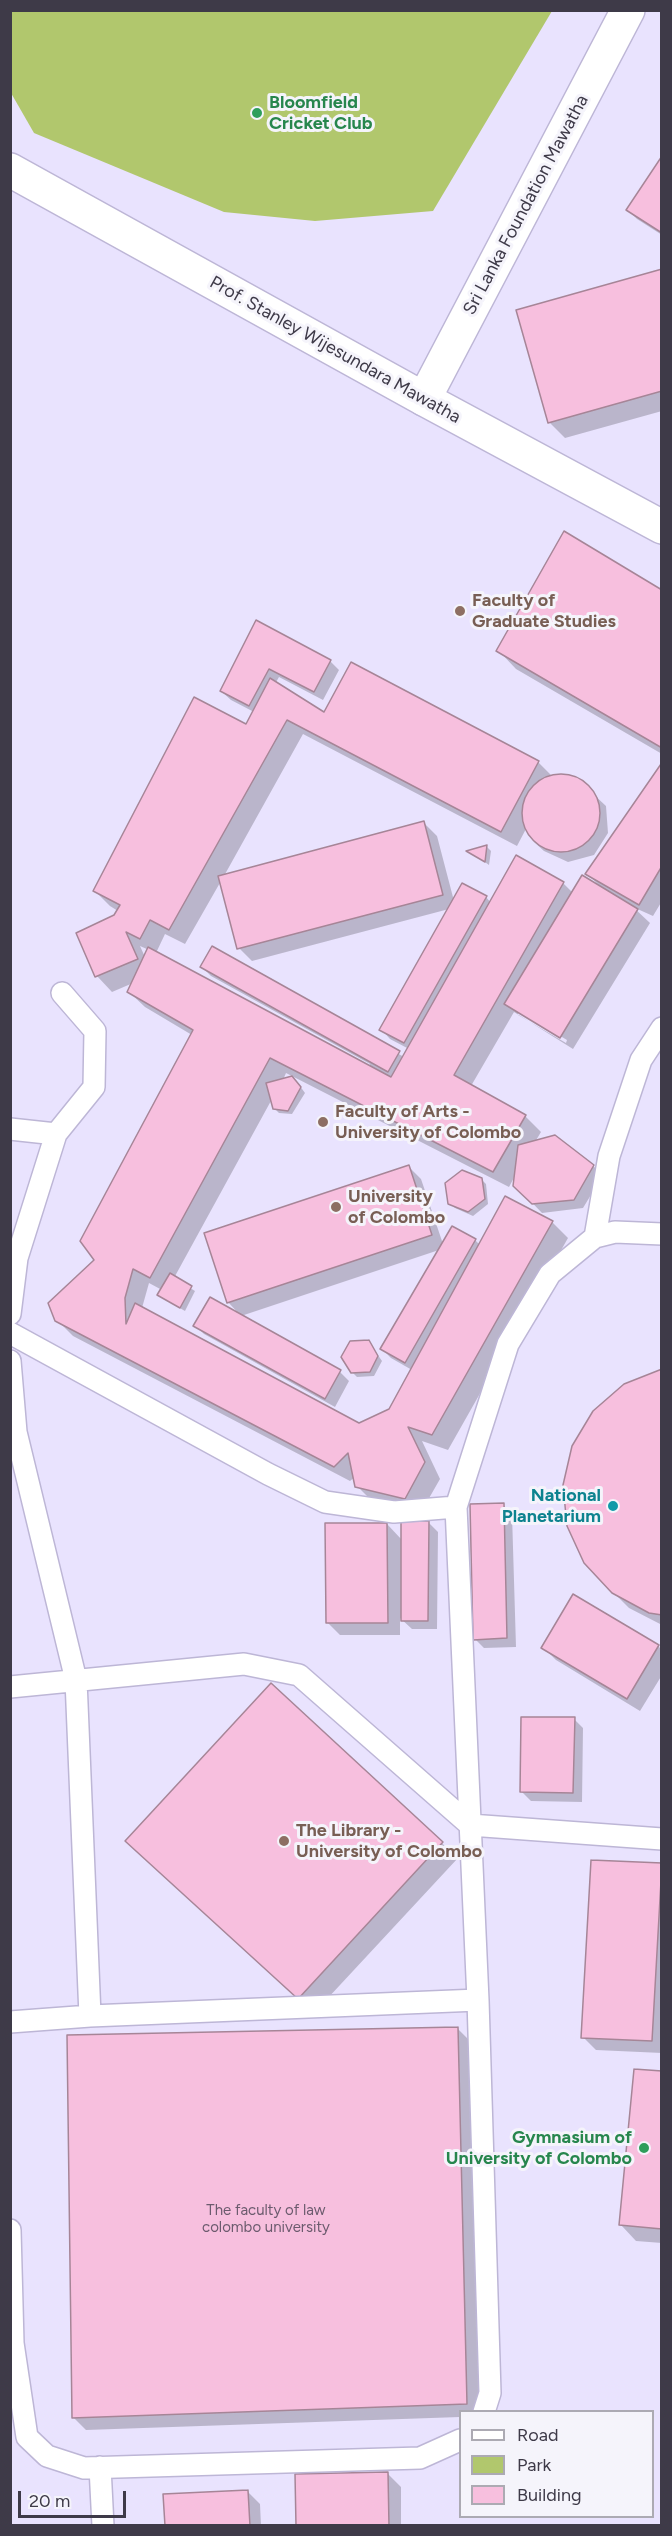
<!DOCTYPE html>
<style>
body{margin:0}
#map{position:relative;width:672px;height:2536px;overflow:hidden;background:#e9e3fe;font-family:Figtree,sans-serif}
canvas{display:block}
.frame{position:absolute;inset:0;border:12px solid #3e3a48;pointer-events:none}
.legend{position:absolute;left:459px;top:2410px;width:195px;height:108px;box-sizing:border-box;background:#f5f4fb;border:2px solid #acaab3;margin:0;padding:8px 10px;list-style:none;font-size:18px;color:#3e3a48}
.legend li{display:flex;align-items:center;gap:12px;height:30px}
.legend b{width:30px;border:2px solid #acaab3}
.scale{position:absolute;left:18px;top:2491px;width:108px;height:27px;box-sizing:border-box;border:3px solid #3e3a48;border-top:0;padding-left:8px;font-size:18px;line-height:21px;white-space:nowrap;color:#3e3a48;-webkit-text-stroke:4px #f5f4fb;paint-order:stroke}
</style>
<div id="map">
<canvas width="672" height="2536"></canvas>
<div class="frame"></div>
<ul class="legend">
<li><b style="height:8px;background:#fff"></b>Road</li>
<li><b style="height:16px;background:#b1c76d"></b>Park</li>
<li><b style="height:16px;background:#f7bfde"></b>Building</li>
</ul>
<div class="scale">20 m</div>
</div>
<script>
const c = document.querySelector('canvas').getContext('2d');
c.lineJoin = 'round';
function paint(path, color) {
  c.fillStyle = color;
  c.fill(path, 'evenodd');
}
function shape(rows) {
  const path = new Path2D();
  for (const r of rows) {
    if (r.length === 3) {
      path.moveTo(r[0] + r[2], r[1]);
      path.arc(r[0], r[1], r[2], 0, 2 * Math.PI);
      continue;
    }
    path.moveTo(r[0], r[1]);
    for (let i = 2; i < r.length; i += 2) path.lineTo(r[i], r[i + 1]);
  }
  return path;
}
function trace(path, color, width, dash) {
  c.strokeStyle = color;
  c.lineWidth = width;
  c.lineCap = dash ? 'butt' : 'round';
  c.setLineDash(dash || []);
  c.stroke(path);
}
function label(font, color, halo, rows, align = 'center') {
  c.font = font + ' Figtree,sans-serif';
  c.lineWidth = 6;
  c.setLineDash([]);
  c.textBaseline = 'middle';
  c.strokeStyle = halo;
  c.fillStyle = color;
  for (const [text, x, y, turn = 0] of rows) {
    c.save();
    c.translate(x, y);
    c.rotate((+turn || 0) * Math.PI / 180);
    c.textAlign = isNaN(turn) ? turn : align;
    if (halo) c.strokeText(text, 0, 0);
    c.fillText(text, 0, 0);
    c.restore();
  }
}
const green = shape([
 [10,11,11,10,552,11,433,211,315,221,224,212,34,133,11,93]
]);
const shadow = shape([
 [662,159,662,235,637,219,628,210],
 [662,271,662,411,565,438,549,422],
 [662,592,662,754,516,669,498,650],
 [257,622,330,661,339,670,323,700,279,677,275,684,324,715,538,762,552,776,576,778,606,806,608,833,594,855,568,862,544,851,534,842,527,827,517,846,303,734,224,876,424,823,437,836,454,901,486,897,491,903,563,883,573,893,601,887,587,874,662,767,662,901,653,916,633,907,650,923,573,1049,514,1012,471,1086,525,1116,541,1132,535,1142,593,1166,603,1175,583,1208,542,1213,515,1185,516,1174,509,1187,286,1073,283,1080,297,1082,305,1093,292,1114,279,1113,274,1108,272,1099,174,1278,195,1291,185,1311,164,1299,159,1295,162,1290,149,1283,142,1308,359,1425,390,1411,412,1370,391,1358,382,1349,439,1250,241,1316,228,1302,408,1166,421,1179,443,1244,475,1240,480,1245,552,1222,568,1238,448,1450,422,1441,440,1479,420,1514,373,1502,357,1486,355,1477,350,1481,73,1336,57,1320,96,1260,192,1035,145,1007,129,992,133,983,112,992,97,976,78,933,116,916,118,911,110,906,95,891,246,726,254,712,231,700,221,691],
 [221,881,239,948,252,961,449,909,381,1029,390,1039,409,1049,404,1057,212,948,202,967,211,976,370,1064,369,1067,156,953,165,934,185,944],
 [140,946,149,950,145,957],
 [518,1011,567,1040,566,1043,518,1015],
 [487,847,491,851,489,865,469,851],
 [481,1179,486,1184,488,1204,473,1216,455,1208,450,1203],
 [210,1299,340,1372,349,1381,335,1407,204,1334,195,1325],
 [368,1341,382,1361,374,1376,357,1377,352,1372],
 [662,1371,662,1625,629,1608,613,1592],
 [503,1505,512,1514,516,1647,484,1648,475,1639],
 [428,1522,438,1532,437,1629,412,1629,400,1618,400,1635,340,1635,327,1622,387,1524,402,1540],
 [658,1646,662,1650,662,1675,640,1711,556,1660,543,1647],
 [271,1686,458,1858,314,2013,127,1841],
 [574,1719,583,1728,582,1802,531,1801,522,1792],
 [662,1865,662,2053,596,2050,583,2037],
 [458,2029,471,2042,479,2412,460,2412,460,2417,86,2430,73,2417],
 [662,2073,662,2243,636,2241,621,2225],
 [388,2474,401,2487,401,2526,297,2526],
 [247,2491,260,2504,261,2526,166,2526]
]);
const building = shape([
 [662,156,662,233,626,210,662,156],
 [662,269,662,391,548,423,516,310,662,269],
 [564,531,662,590,662,748,496,651,564,531],
 [256,620,331,660,314,692,269,669,249,706,220,691,256,620],
 [351,662,539,761,501,832,287,720,169,930,150,920,140,939,126,932,138,959,95,977,76,933,114,915,120,905,93,891,194,697,246,724,270,678,324,712,351,662],
 [661,764,662,866,639,905,585,874,661,764],
 [561,813,39],
 [424,821,443,895,237,949,218,876,424,821],
 [487,845,485,862,466,851,487,845],
 [516,855,564,882,454,1075,526,1115,493,1172,270,1058,150,1278,133,1269,125,1298,126,1324,135,1303,359,1423,389,1409,505,1196,553,1221,432,1435,408,1427,425,1462,405,1499,355,1487,348,1453,334,1467,55,1321,48,1303,94,1260,80,1241,193,1030,127,992,148,947,391,1077,516,855],
 [582,875,638,909,560,1038,504,1004,582,875],
 [462,883,487,896,404,1043,379,1030,462,883],
 [212,946,400,1051,388,1072,200,967,212,946],
 [292,1076,301,1087,288,1111,273,1109,266,1083,292,1076],
 [555,1135,594,1165,574,1200,532,1204,513,1186,518,1145,555,1135],
 [409,1165,432,1235,227,1303,204,1233,409,1165],
 [462,1170,482,1178,485,1199,468,1212,448,1204,445,1183,462,1170],
 [452,1226,476,1239,405,1363,380,1349,452,1226],
 [170,1273,192,1286,180,1308,157,1295,170,1273],
 [210,1297,341,1370,325,1399,193,1326,210,1297],
 [369,1340,378,1356,370,1372,351,1373,341,1357,350,1341,369,1340],
 [662,1369,662,1615,649,1613,612,1593,584,1563,567,1526,563,1485,572,1446,593,1411,624,1384,662,1369],
 [504,1503,507,1638,473,1640,470,1504,504,1503],
 [401,1521,429,1521,428,1621,401,1621,401,1521],
 [325,1523,387,1523,388,1623,326,1623,325,1523],
 [573,1594,659,1645,627,1699,541,1648,573,1594],
 [271,1683,443,1842,298,1999,125,1841,271,1683],
 [521,1717,575,1717,573,1793,520,1792,521,1717],
 [591,1860,662,1863,652,2041,581,2038,591,1860],
 [458,2027,467,2404,72,2418,67,2035,458,2027],
 [634,2069,662,2071,662,2229,619,2225,634,2069],
 [388,2472,389,2526,296,2526,295,2474,388,2472],
 [248,2490,250,2526,165,2526,163,2494,248,2490]
]);
const service = shape([
 [10,1129,56,1134,17,1258,10,1314],
 [56,1134,94,1087,95,1031,62,993],
 [595,1237,609,1156,641,1060,662,1028],
 [10,1333,268,1474,325,1502,394,1512,456,1507],
 [10,1361,16,1432,76,1680,90,2016],
 [10,1687,244,1664,299,1675,470,1825,662,1839],
 [10,2022,90,2016,478,2000],
 [10,2230,13,2343,27,2437,47,2456,84,2468,420,2458,460,2440],
 [484,2412,490,2393,478,2000,456,1507,508,1344,550,1274,595,1237,615,1232,662,1234],
 [100,2467,103,2526]
]);
const tertiary = shape([
 [424,399,628,10]
]);
const secondary = shape([
 [10,170,424,399,662,527]
]);
const markers = [
 [257,113,6,"#2e9e5b"],
 [460,611,6,"#8d6e63"],
 [323,1122,6,"#8d6e63"],
 [336,1207,6,"#8d6e63"],
 [613,1506,6,"#0f9aa8"],
 [284,1841,6,"#8d6e63"],
 [644,2148,6,"#2e9e5b"]
];
const numberNames = [
 ["The faculty of law",266,2211],
 ["colombo university",266,2228]
];
const leisureNames = [
 ["Bloomfield",269,103],
 ["Cricket Club",269,124],
 ["Gymnasium of",632,2138,"right"],
 ["University of Colombo",632,2159,"right"]
];
const streetNames = [
 ["Sri Lanka Foundation Mawatha",526,205,-62],
 ["Prof. Stanley Wijesundara Mawatha",335,350,29]
];
const educationNames = [
 ["Faculty of",472,601],
 ["Graduate Studies",472,622],
 ["Faculty of Arts -",335,1112],
 ["University of Colombo",335,1133],
 ["University",348,1197],
 ["of Colombo",348,1218],
 ["The Library -",296,1831],
 ["University of Colombo",296,1852]
];
const cultureNames = [
 ["National",601,1496],
 ["Planetarium",601,1517]
];
paint(green, '#b1c76d');
paint(shadow, '#0003');
paint(building, '#f7bfde');
trace(building, '#a68597', 1.5);
trace(service, '#bdb6d6', 24);
trace(tertiary, '#bdb6d6', 36);
trace(secondary, '#bdb6d6', 36);
trace(service, '#fff', 21);
trace(tertiary, '#fff', 33);
trace(secondary, '#fff', 33);
for (const [x, y, r, color] of markers) {
  const dot = new Path2D();
  dot.arc(x, y, r, 0, 2 * Math.PI);
  c.fillStyle = color;
  c.fill(dot);
  trace(dot, '#f5f4fb', 2);
}
label('15px', '#6c5b6e', null, numberNames);
label('bold 18px', '#27864d', '#f5f4fb', leisureNames, 'left');
label('18px', '#3e3a48', '#f5f4fb', streetNames);
label('bold 18px', '#785e54', '#f5f4fb', educationNames, 'left');
label('bold 18px', '#0d838f', '#f5f4fb', cultureNames, 'right');
</script>
